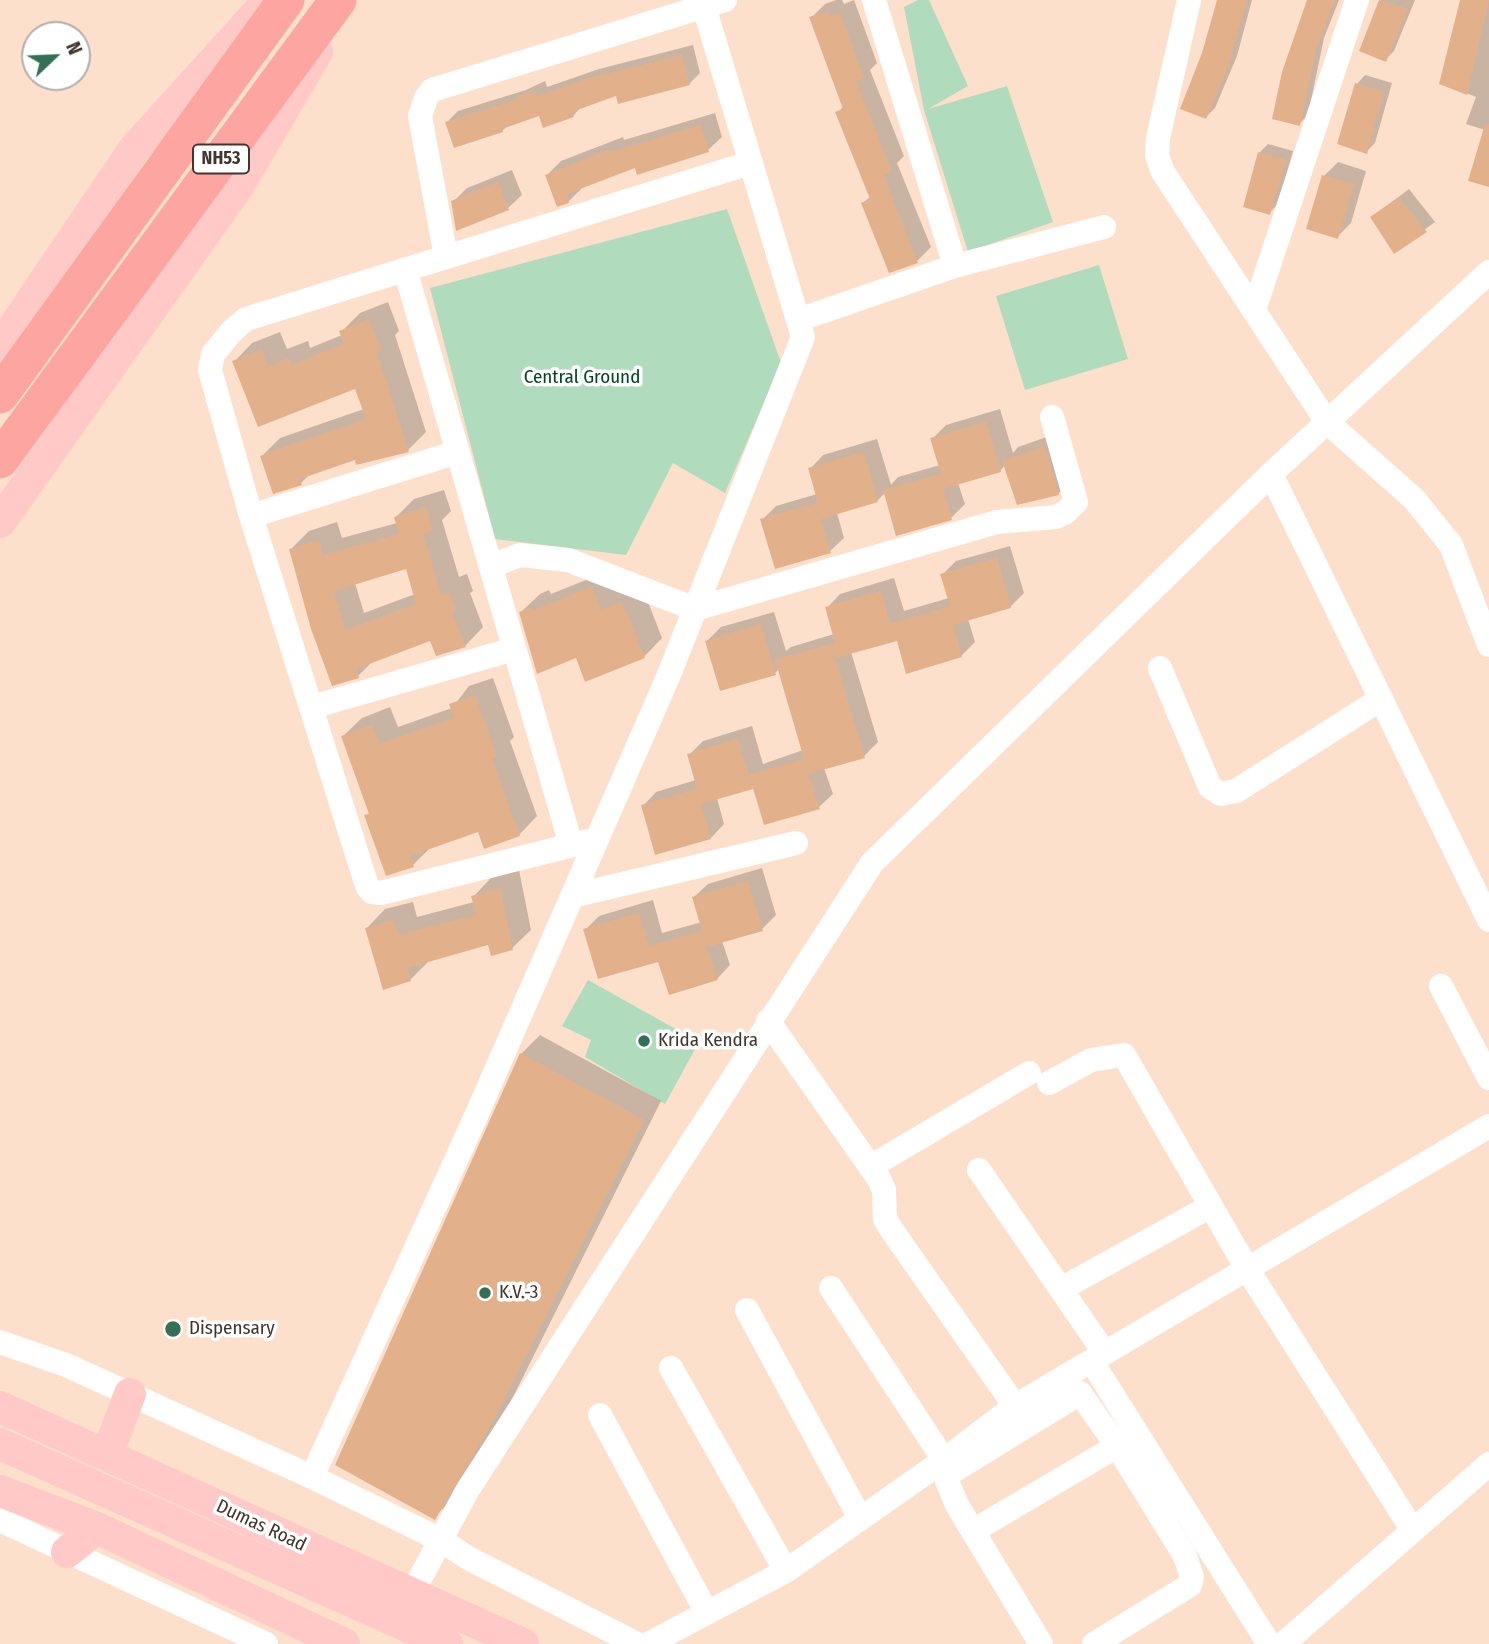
<!DOCTYPE html>
<style>
body{margin:0}
#map{position:relative;width:1489px;height:1644px;overflow:hidden;background:#fce0cc;font-family:"Fira Sans Condensed",sans-serif}
canvas{display:block}
.north{position:absolute;left:21px;top:21px;width:70px;height:70px;box-sizing:border-box;background:#fff;border:2px solid #b3afab;border-radius:50%;rotate:67deg;font-size:19px;font-weight:700;line-height:28px;text-align:center;color:#41362e}
.north::after{content:'';display:block;margin:auto;width:24px;height:32px;background:#356f57;clip-path:polygon(50% 0,100% 100%,50% 72%,0 100%)}
</style>
<div id="map">
<canvas width="1489" height="1644"></canvas>
<div class="north">N</div>
</div>
<script>
const c = document.querySelector('canvas').getContext('2d');
c.lineJoin = 'round';
function paint(path, color) {
  c.fillStyle = color;
  c.fill(path, 'evenodd');
}
function shape(rows) {
  const path = new Path2D();
  for (const r of rows) {
    path.moveTo(r[0], r[1]);
    for (let i = 2; i < r.length; i += 2) path.lineTo(r[i], r[i + 1]);
  }
  return path;
}
function trace(path, color, width, dash) {
  c.strokeStyle = color;
  c.lineWidth = width;
  c.lineCap = dash ? 'butt' : 'round';
  c.setLineDash(dash || []);
  c.stroke(path);
}
function label(font, color, halo, rows, align = 'center') {
  c.font = font + ' "Fira Sans Condensed",sans-serif';
  c.lineWidth = 7;
  c.setLineDash([]);
  c.textBaseline = 'middle';
  c.strokeStyle = halo;
  c.fillStyle = color;
  for (const [text, x, y, turn = 0] of rows) {
    c.save();
    c.translate(x, y);
    c.rotate((+turn || 0) * Math.PI / 180);
    c.textAlign = isNaN(turn) ? turn : align;
    if (halo) c.strokeText(text, 0, 0);
    c.fillText(text, 0, 0);
    c.restore();
  }
}
const green = shape([
 [918,0,929,0,968,86,928,109,1007,86,1053,222,968,252,924,110,904,7],
 [727,209,781,363,725,493,673,463,626,555,495,539,430,288],
 [1099,265,1128,359,1025,390,996,296],
 [588,980,699,1042,665,1104,585,1057,591,1040,562,1026]
]);
const shadow = shape([
 [836,0,842,0,844,4,854,0,877,63,870,70,904,156,897,163,931,247,917,261,863,203,871,196,837,113,844,106,811,18,825,4],
 [1219,0,1252,0,1237,56,1215,108,1206,117,1203,54],
 [1309,0,1339,0,1324,38,1308,115,1299,124],
 [1381,0,1415,0,1394,51,1385,60,1361,50],
 [1463,0,1489,0,1489,185,1485,130,1466,124,1476,97,1441,83,1453,42,1450,41],
 [693,45,700,73,689,84,617,94,582,106,573,116,540,114,508,125,502,131,447,122,458,111,526,90,545,81,547,87,599,69],
 [1365,75,1392,83,1375,143,1366,152,1357,84],
 [715,113,722,137,708,150,636,165,582,188,568,202,547,175,561,161,623,137,624,140],
 [1268,144,1293,151,1278,204,1269,213,1259,153],
 [1338,162,1366,171,1351,223,1337,237,1324,176],
 [512,170,522,195,508,208,458,229,453,202,467,188],
 [1409,189,1435,222,1395,251,1372,217],
 [388,302,399,331,395,335,426,432,408,450,356,458,311,473,301,483,262,456,280,438,364,409,356,386,234,362,252,343,280,332,287,349,308,341,310,348,342,335,341,332,360,313],
 [1000,409,1013,453,1018,447,1058,433,1072,480,1058,494,1005,465,1000,471,958,483,965,504,951,518,885,493,877,501,837,513,844,538,830,551,762,520,776,506,817,494,810,469,823,455,877,439,891,485,898,477,940,465,932,439,946,425],
 [444,490,451,511,442,520,459,577,467,574,473,591,470,593,483,627,465,646,431,639,374,660,358,676,291,549,309,531,337,522,342,538,397,523,396,517,414,499],
 [407,567,415,594,364,613,355,583],
 [1010,546,1024,593,1010,607,968,619,975,642,961,656,898,638,851,652,878,742,864,756,824,768,833,794,819,807,754,785,717,798,724,824,711,838,643,806,656,792,696,780,689,755,703,741,752,726,763,764,803,750,779,669,775,673,707,641,721,627,774,612,786,651,791,647,834,634,827,608,840,594,894,578,904,611,949,598,942,575,956,561],
 [611,570,641,584,662,638,644,657,577,656,521,612,540,594,549,590,551,594],
 [493,678,514,737,510,741,537,816,519,835,479,830,432,846,413,865,366,816,370,812,343,736,362,718,390,707,398,727,452,708,469,686],
 [762,868,776,915,762,929,722,941,730,965,717,979,585,930,599,916,653,900,662,933,702,922,694,897,708,884],
 [519,870,531,930,512,948,490,943,429,961,410,980,367,928,385,909,413,902,417,917,474,902,473,897,491,878],
 [540,1035,661,1101,508,1407,453,1499,434,1517,337,1464,521,1054]
]);
const building = shape([
 [1217,0,1247,0,1228,67,1206,119,1180,109,1202,53],
 [1307,0,1335,0,1316,49,1300,126,1272,119,1282,72],
 [1379,0,1408,9,1386,62,1359,51],
 [1460,0,1489,0,1467,95,1439,84],
 [828,11,830,16,840,13,864,78,856,81,892,171,883,175,918,263,889,273,861,203,870,199,835,112,843,109,809,17],
 [682,55,690,85,618,104,616,96,572,112,574,117,543,128,539,116,502,129,503,132,454,148,445,122,519,99,518,96,534,91,536,97,587,79],
 [1355,83,1384,92,1367,154,1337,144],
 [1485,124,1489,124,1489,187,1468,181],
 [701,125,709,152,637,175,635,168,567,194,569,203,557,207,545,175,610,150,611,152],
 [1258,152,1286,160,1270,215,1243,207],
 [1322,175,1354,184,1338,239,1306,229],
 [498,182,509,210,456,231,451,201],
 [1399,197,1427,232,1394,254,1370,217],
 [369,319,381,351,377,353,409,452,356,465,355,460,300,479,302,485,273,494,260,456,366,419,355,389,258,427,232,361,262,350,268,367,289,358,292,365,344,344,339,331],
 [986,422,1001,472,943,489,952,520,896,536,883,490,941,474,930,438],
 [1045,446,1059,495,1017,505,1002,461],
 [864,452,878,502,821,519,831,553,775,569,760,519,818,503,808,468],
 [426,507,433,531,423,534,441,595,449,592,456,611,452,612,466,647,436,656,430,641,356,669,359,678,332,686,311,629,289,549,319,540,323,555,399,534,394,517],
 [406,569,416,604,345,630,334,591],
 [997,558,1011,608,953,625,962,657,906,674,897,641,835,658,865,758,808,774,820,809,764,825,749,775,804,759,775,660,835,643,825,607,881,591,890,624,950,606,940,574],
 [592,587,601,610,622,602,645,658,585,682,576,658,537,674,519,612,531,607,532,611],
 [761,624,776,675,720,691,705,641],
 [475,695,497,757,492,759,520,836,484,849,478,832,410,856,414,867,386,876,364,815,369,814,341,736,372,725,379,744,454,718,449,704],
 [738,739,753,789,701,804,711,839,655,855,641,805,697,789,687,754],
 [748,881,763,931,706,947,718,980,669,995,658,962,598,979,583,929,639,913,649,946,702,931,692,897],
 [500,888,513,950,491,956,488,945,407,968,411,981,383,990,365,928,394,920,398,935,476,915,471,896],
 [520,1053,644,1120,490,1427,435,1520,335,1465]
]);
const minor = shape([
 [1189,0,1158,138,1157,156,1163,172,1327,422,1414,499,1451,545,1489,645],
 [446,257,420,116,426,98,432,90,725,0],
 [955,266,1104,227],
 [405,269,571,845],
 [1254,310,1357,0],
 [798,320,955,266,874,0],
 [1271,474,1489,920],
 [251,516,458,452],
 [491,566,520,555,568,560,695,609,997,522,1056,517,1066,512,1076,502,1052,417],
 [1160,668,1210,787,1221,794,1236,791,1381,699],
 [312,707,514,649],
 [597,839,381,893,372,892,367,886,251,516,210,370,213,354,232,331,246,319,750,163],
 [572,896,796,843],
 [1441,986,1489,1078],
 [768,1021,879,1179,884,1190,885,1219,891,1229,1015,1406],
 [1049,1083,1091,1060,1124,1055,1246,1267,1412,1529],
 [870,1167,1029,1073],
 [979,1170,1104,1352],
 [831,1288,944,1460],
 [1061,1289,1211,1206],
 [747,1310,860,1518],
 [0,1342,66,1365,312,1477,439,1539,468,1558,637,1644],
 [1092,1362,1269,1644],
 [671,1368,786,1571],
 [600,1415,707,1613],
 [312,1477,476,1116,668,677,803,337,702,0],
 [0,1520,266,1644],
 [973,1531,1129,1439],
 [411,1595,467,1491,872,863,1271,474,1489,272],
 [648,1644,786,1571,944,1460,1015,1406,1489,1126],
 [1041,1644,957,1505,947,1481,950,1473,1080,1393,1117,1446,1185,1556,1192,1577,1190,1585,1182,1590,1094,1644],
 [1283,1644,1489,1464]
]);
const major = shape([
 [0,347,134,149,269,0],
 [0,522,239,185,317,52],
 [0,1407,523,1644],
 [0,1444,447,1644],
 [107,1455,130,1394],
 [0,1491,97,1528,344,1644],
 [67,1552,97,1528]
]);
const highway = shape([
 [0,395,286,0],
 [0,460,338,0]
]);
const markers = [
 [644,1041,7,"#356f57"],
 [485,1293,7,"#356f57"],
 [173,1329,9,"#356f57"]
];
const shields = [
 [221,159,56]
];
const shieldNames = [
 ["NH53",221,159]
];
const parkNames = [
 ["Central Ground",582,378]
];
const poiNames = [
 ["Krida Kendra",658,1041],
 ["K.V.-3",499,1293],
 ["Dispensary",189,1329]
];
const streetNames = [
 ["Dumas Road",261,1526,25]
];
paint(green, '#b0dbbc');
paint(shadow, '#0003');
paint(building, '#e2b18b');
trace(minor, '#fff', 24);
trace(major, '#fec9c7', 32);
trace(highway, '#fda5a1', 37);
for (const [x, y, r, color] of markers) {
  const dot = new Path2D();
  dot.arc(x, y, r, 0, 2 * Math.PI);
  c.fillStyle = color;
  c.fill(dot);
  trace(dot, '#fff', 2.5);
}
for (const [x, y, w] of shields) {
  const box = new Path2D();
  box.roundRect(x - w / 2, y - 14.5, w, 29, 5);
  c.fillStyle = '#fff';
  c.fill(box);
  trace(box, '#41362e', 2);
}
label('bold 18px', '#41362e', null, shieldNames);
label('19px', '#034523', '#fff', parkNames);
label('19px', '#41362e', '#fff', poiNames, 'left');
label('19px', '#41362e', '#fff', streetNames);
</script>
